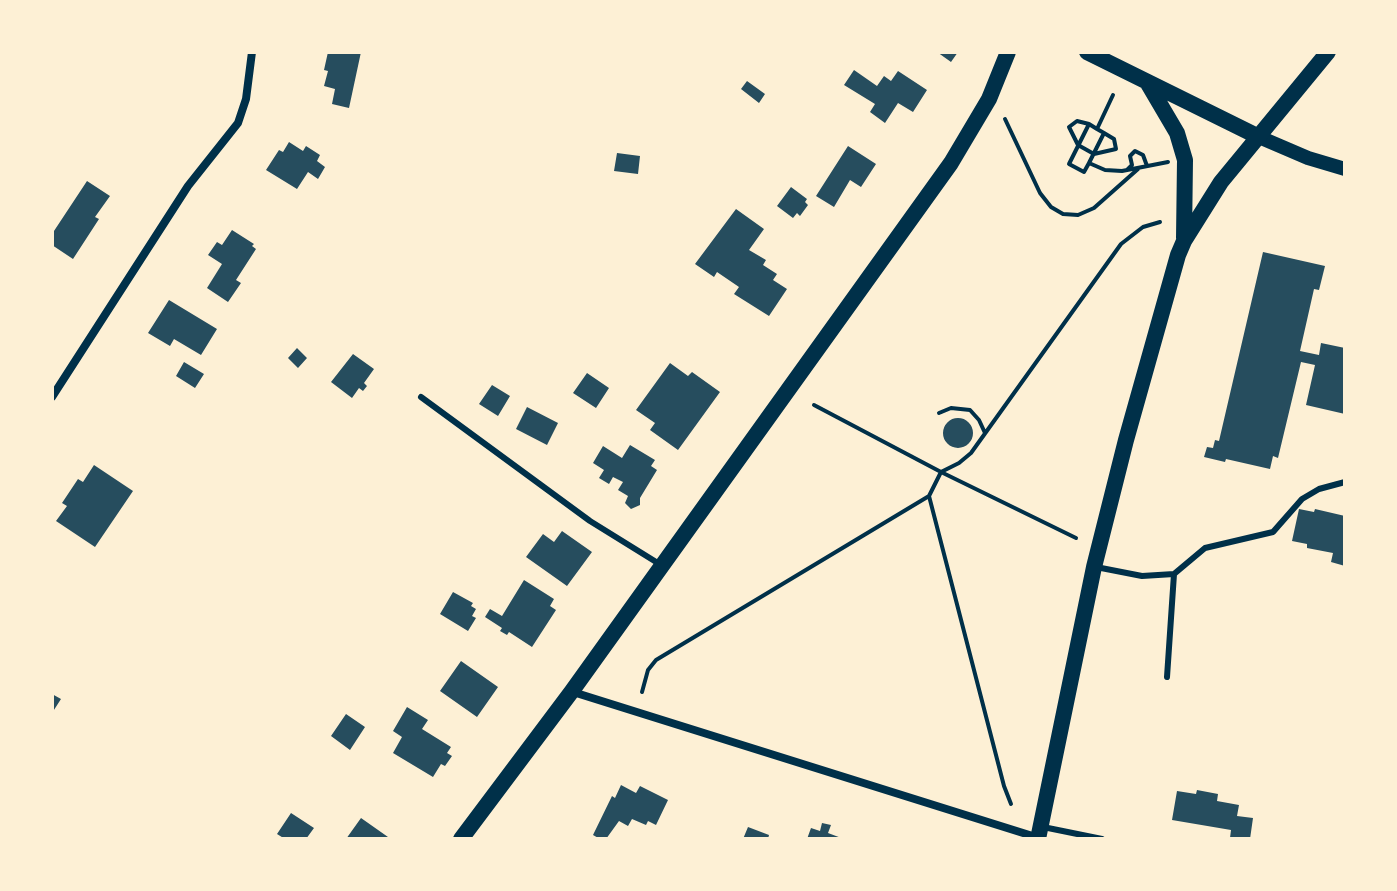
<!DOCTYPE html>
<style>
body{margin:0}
#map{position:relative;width:1397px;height:891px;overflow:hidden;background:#fdf0d5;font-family:Inter,sans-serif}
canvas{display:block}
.frame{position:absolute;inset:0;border:54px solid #fdf0d5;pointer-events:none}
</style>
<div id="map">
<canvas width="1397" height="891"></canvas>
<div class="frame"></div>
</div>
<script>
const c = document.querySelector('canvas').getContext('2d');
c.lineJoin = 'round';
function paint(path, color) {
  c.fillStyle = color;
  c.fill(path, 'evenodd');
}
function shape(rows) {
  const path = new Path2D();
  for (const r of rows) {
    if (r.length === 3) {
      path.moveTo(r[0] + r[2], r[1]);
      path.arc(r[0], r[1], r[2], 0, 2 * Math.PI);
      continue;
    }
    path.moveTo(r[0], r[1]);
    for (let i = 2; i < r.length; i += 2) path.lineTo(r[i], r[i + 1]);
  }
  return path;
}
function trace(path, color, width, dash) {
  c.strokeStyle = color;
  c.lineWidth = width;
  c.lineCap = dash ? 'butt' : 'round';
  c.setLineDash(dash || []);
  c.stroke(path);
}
const building = shape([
 [328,52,361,52,349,108,332,104,335,89,324,86,328,71,324,70],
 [937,52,958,52,951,62],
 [854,70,877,86,884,76,891,81,898,71,927,90,913,112,898,103,885,123,870,112,875,104,844,85],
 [747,81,765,94,759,103,741,89],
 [289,142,303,151,306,146,320,155,317,161,325,167,318,179,308,172,297,189,266,170,279,150,283,152],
 [848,146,876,164,861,187,850,180,834,207,816,196],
 [617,153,640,156,638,174,614,171],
 [87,181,110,196,95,217,99,219,73,259,52,245,52,234],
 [791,187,807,199,805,202,808,205,800,216,797,213,793,218,777,206],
 [736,209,764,229,749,250,766,260,763,265,777,274,773,280,787,289,769,316,734,294,739,287,717,272,714,277,695,264],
 [232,230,254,244,252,246,256,249,236,280,241,283,228,302,207,288,222,264,208,255,217,242,222,245],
 [1263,252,1325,266,1319,290,1314,289,1300,351,1319,355,1321,343,1345,348,1345,414,1306,405,1315,365,1301,362,1278,458,1273,456,1270,469,1226,459,1225,462,1204,457,1207,447,1213,448,1215,440,1219,441],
 [169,300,217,329,201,355,174,339,170,346,148,333],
 [297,348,307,358,298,368,288,358],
 [353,354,374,369,364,383,367,386,363,391,359,388,352,398,331,382],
 [184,362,204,374,195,388,176,376],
 [670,363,688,376,692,372,720,392,678,450,650,430,655,423,636,410],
 [587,373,609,388,596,408,573,393],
 [492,385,510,396,498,416,479,404],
 [527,407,558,423,547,445,516,429],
 [958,433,15],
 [630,445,655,460,651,466,657,470,640,498,640,505,631,509,625,503,628,496,618,490,623,482,613,477,609,484,599,478,604,470,593,463,603,446,622,458],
 [94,465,133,491,95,547,56,521,67,506,62,503,78,479,83,482],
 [1299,509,1314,512,1315,509,1345,516,1345,566,1331,562,1333,553,1307,548,1307,544,1292,541],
 [562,531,592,552,567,586,526,557,543,534,554,542],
 [524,580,554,599,550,606,556,610,532,647,509,632,507,635,500,631,502,628,485,617,490,609,502,616],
 [453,592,473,603,471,606,476,609,472,616,476,618,468,631,440,614],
 [461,661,498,687,477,717,440,691],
 [52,694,61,699,52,713],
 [407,707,428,720,422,729,451,747,447,753,452,756,445,766,441,764,433,777,393,753,402,737,393,731],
 [346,714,365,727,350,750,331,736],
 [621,785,636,793,640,786,668,800,656,825,648,821,646,825,632,819,628,826,619,821,606,839,600,839,593,835,612,796,615,798],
 [1197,790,1218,794,1217,801,1239,805,1237,816,1253,818,1250,839,1230,838,1231,830,1172,820,1177,791,1196,794],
 [291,813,314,828,306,839,285,839,277,834],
 [361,818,388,837,387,839,346,839],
 [822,823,831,825,828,833,844,839,807,839,811,828,820,831],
 [748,827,769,835,768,839,743,839]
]);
const path = shape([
 [1113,95,1097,129,1104,133,1089,163,1105,170,1122,171,1168,162],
 [1005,119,1040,193,1051,207,1063,214,1078,215,1094,208,1138,169],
 [1089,124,1077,121,1069,127,1078,145,1094,154,1116,149,1114,139,1104,133],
 [1089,163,1084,172,1069,164,1089,124,1097,129],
 [1127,170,1132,165,1130,156,1135,151,1143,155,1147,166],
 [814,405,941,472,1076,538],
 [939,413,951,408,970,410,979,420,985,433],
 [929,496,1004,786,1011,804],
 [642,692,648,670,656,660,929,496,941,472,959,463,971,453,1121,244,1143,227,1160,222]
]);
const service = shape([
 [421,397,590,521,661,565],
 [1096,567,1142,576,1174,574,1205,548,1273,532,1302,499,1319,489,1345,482],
 [1167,677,1174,574],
 [1043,827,1102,839]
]);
const minor = shape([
 [52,397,188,186,238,123,246,99,252,52],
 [573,692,1039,838]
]);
const tertiary = shape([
 [1259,137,1308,158,1345,169]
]);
const secondary = shape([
 [1087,52,1259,137],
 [1147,82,1177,133,1185,160,1184,238],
 [461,839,572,691,951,163,989,99,1008,52],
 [1038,839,1094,567,1126,440,1178,255,1184,241,1221,182,1328,52]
]);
paint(building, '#264d5e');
trace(path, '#003049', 4);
trace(service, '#003049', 6);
trace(minor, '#003049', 8);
trace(tertiary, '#003049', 14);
trace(secondary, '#003049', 16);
</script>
